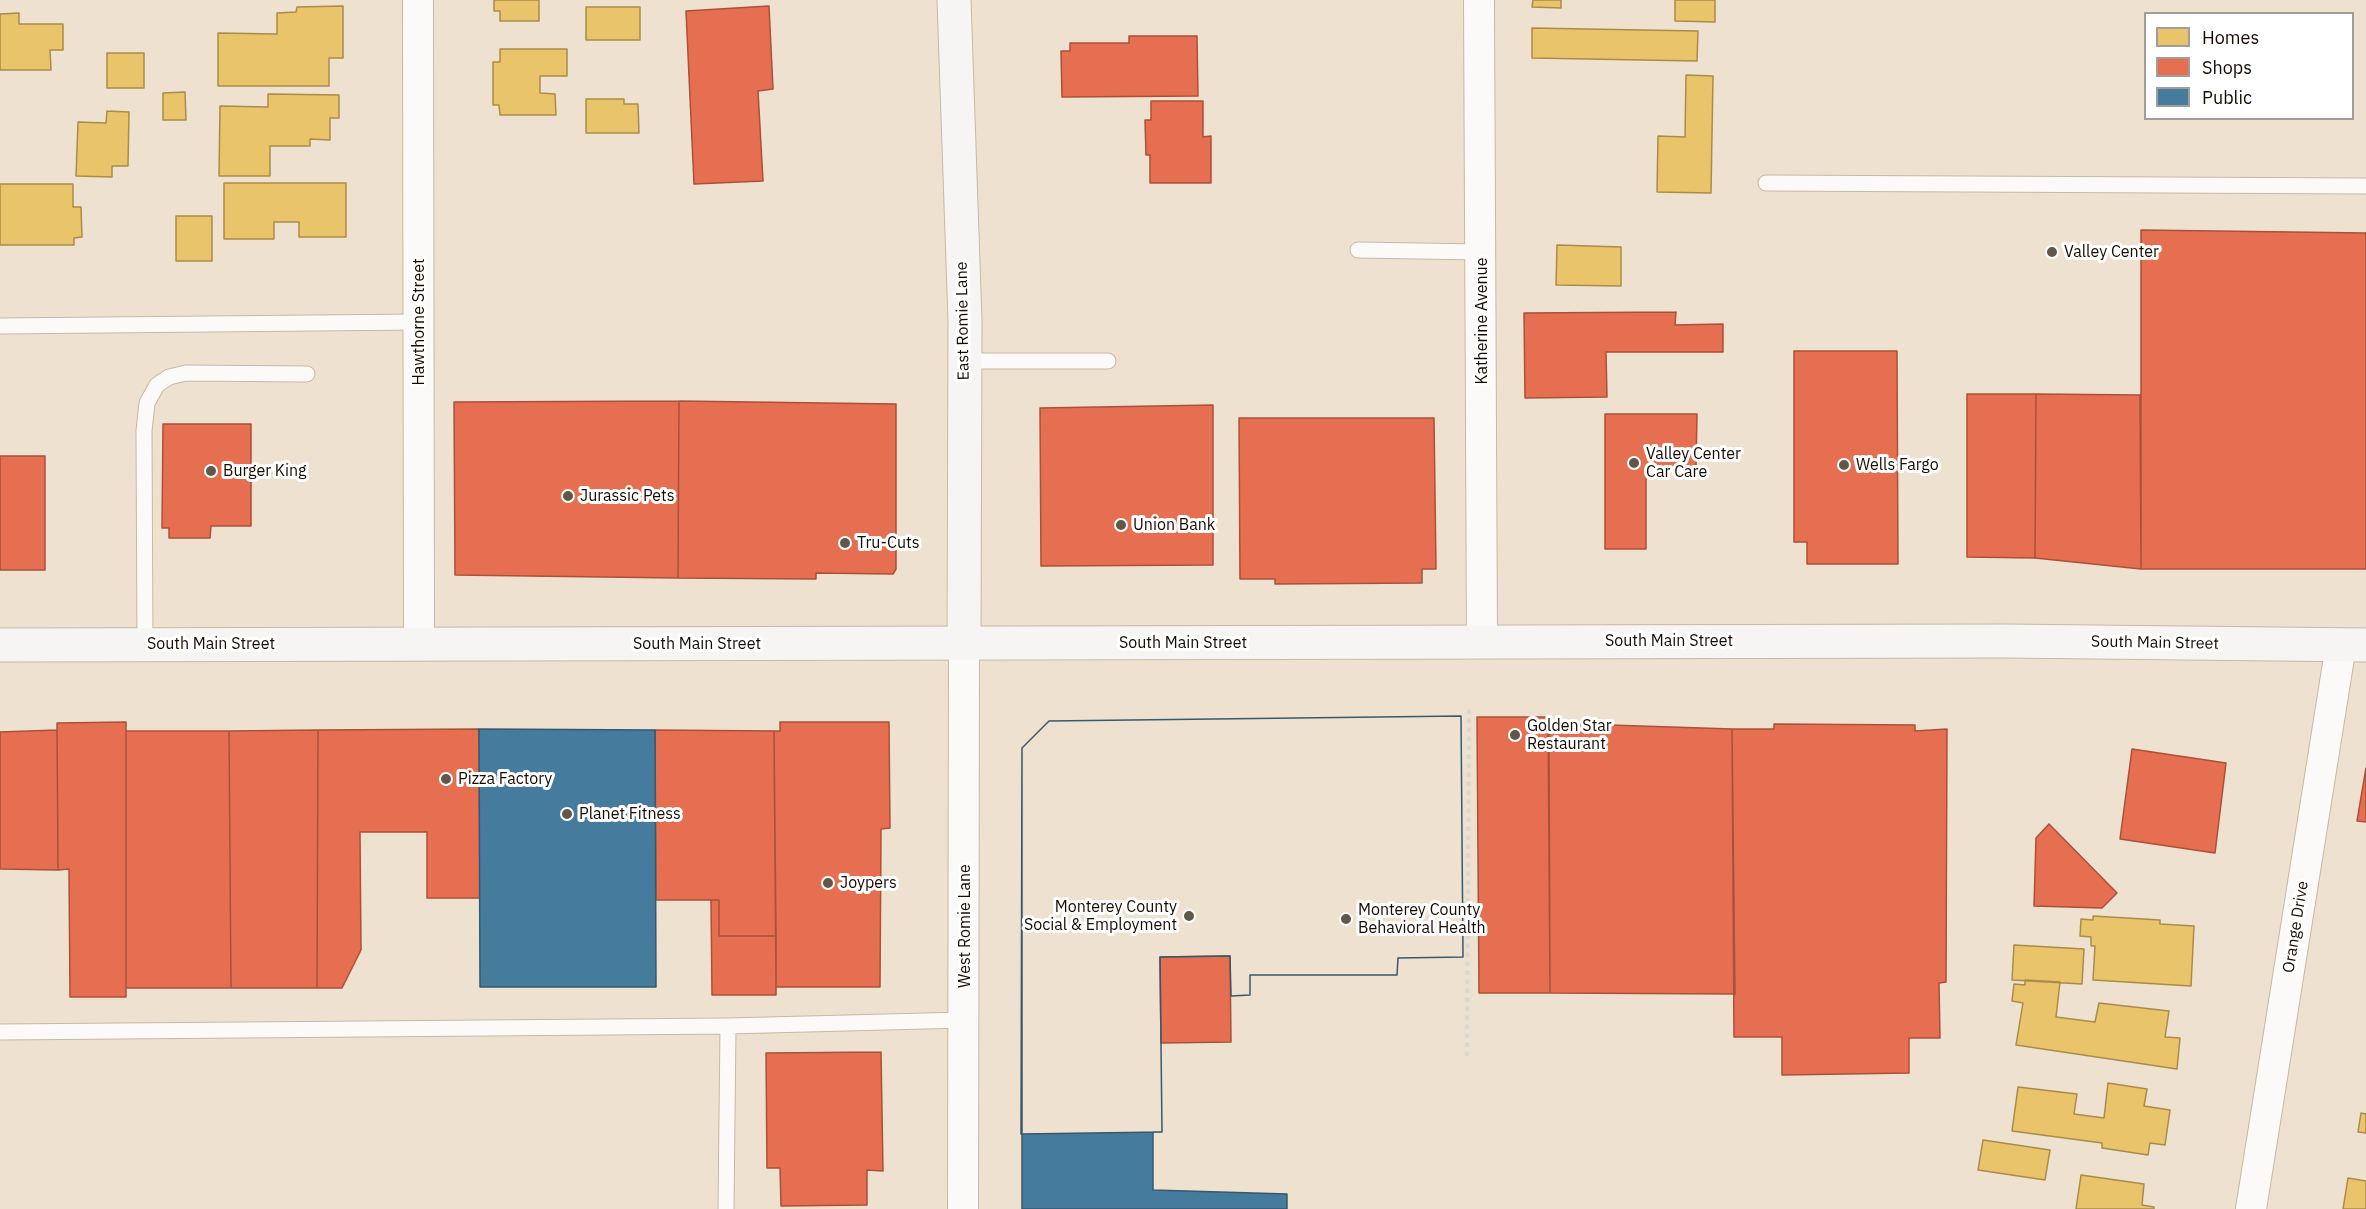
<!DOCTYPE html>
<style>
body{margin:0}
#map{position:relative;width:2366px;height:1209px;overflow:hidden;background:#eee1cf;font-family:"IBM Plex Sans",sans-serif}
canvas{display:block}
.legend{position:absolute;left:2144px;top:12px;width:210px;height:108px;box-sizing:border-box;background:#fff;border:2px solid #a29d99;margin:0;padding:8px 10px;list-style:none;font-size:18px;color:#170b00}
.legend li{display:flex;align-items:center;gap:12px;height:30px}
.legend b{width:30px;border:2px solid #a29d99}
</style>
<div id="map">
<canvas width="2366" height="1209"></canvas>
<ul class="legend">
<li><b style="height:16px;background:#e9c46a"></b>Homes</li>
<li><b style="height:16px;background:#e76f51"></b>Shops</li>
<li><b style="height:16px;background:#457b9d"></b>Public</li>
</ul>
</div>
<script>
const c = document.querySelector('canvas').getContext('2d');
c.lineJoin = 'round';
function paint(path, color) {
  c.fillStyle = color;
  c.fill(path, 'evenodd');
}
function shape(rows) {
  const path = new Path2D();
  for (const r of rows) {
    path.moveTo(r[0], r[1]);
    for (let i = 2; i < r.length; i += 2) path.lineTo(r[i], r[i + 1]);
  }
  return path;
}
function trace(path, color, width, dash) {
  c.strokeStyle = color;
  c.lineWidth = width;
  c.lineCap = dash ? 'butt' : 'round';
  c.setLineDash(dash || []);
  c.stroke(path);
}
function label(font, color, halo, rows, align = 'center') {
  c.font = font + ' "IBM Plex Sans",sans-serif';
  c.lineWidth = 6;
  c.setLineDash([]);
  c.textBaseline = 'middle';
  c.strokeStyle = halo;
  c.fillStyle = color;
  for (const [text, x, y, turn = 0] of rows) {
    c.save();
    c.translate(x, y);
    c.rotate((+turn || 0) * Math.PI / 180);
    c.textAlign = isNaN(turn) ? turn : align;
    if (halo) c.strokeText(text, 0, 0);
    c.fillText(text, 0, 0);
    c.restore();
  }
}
const homes = shape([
 [494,0,539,0,539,21,500,21,500,11,494,11,494,0],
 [1533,0,1561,0,1561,8,1532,7,1533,0],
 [1675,0,1715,0,1715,22,1675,21,1675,0],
 [343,6,343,58,329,58,329,86,218,86,218,33,277,34,277,13,296,12,297,7,343,6],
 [586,7,640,7,640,40,586,40,586,7],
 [19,13,19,24,63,24,63,50,50,50,51,70,0,70,0,14,19,13],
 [1532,28,1698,31,1697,61,1532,58,1532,28],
 [500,49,567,49,567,76,540,76,540,93,555,94,556,115,500,115,499,105,493,105,493,62,500,62,500,49],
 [107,53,144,53,144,88,107,88,107,53],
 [1686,75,1713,76,1711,193,1657,192,1658,136,1685,137,1686,75],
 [185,92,186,120,163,120,163,93,185,92],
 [268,94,339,95,339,118,330,118,330,140,310,139,310,146,270,146,270,176,219,176,220,106,268,107,268,94],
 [586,99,624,99,624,104,638,104,639,133,586,133,586,99],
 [107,111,129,112,128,166,112,166,112,177,76,176,78,122,106,123,107,111],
 [224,183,346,183,346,237,299,237,299,222,274,222,274,239,224,239,224,183],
 [0,184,73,184,73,207,81,207,82,237,74,238,74,245,0,245,0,184],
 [176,216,212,216,212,261,176,261,176,216],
 [1557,245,1621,247,1621,286,1556,285,1557,245],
 [2093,916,2160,920,2160,924,2194,926,2191,986,2093,980,2095,946,2091,946,2091,937,2080,936,2081,919,2093,920,2093,916],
 [2014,945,2084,949,2082,984,2012,980,2014,945],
 [2025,980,2060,982,2056,1017,2095,1022,2099,1003,2169,1011,2165,1037,2180,1038,2177,1069,2016,1045,2023,1003,2012,1001,2014,984,2025,985,2025,980],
 [2108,1083,2147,1089,2144,1106,2170,1110,2165,1145,2150,1143,2148,1155,2102,1148,2102,1143,2012,1131,2018,1087,2077,1094,2074,1114,2104,1118,2108,1083],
 [2361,1113,2366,1114,2366,1133,2358,1132,2361,1113],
 [1983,1140,2050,1150,2045,1180,1978,1170,1983,1140],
 [2081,1175,2144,1184,2142,1205,2154,1207,2154,1209,2076,1209,2081,1175],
 [2348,1178,2366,1181,2366,1209,2343,1209,2348,1178]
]);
const shops = shape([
 [769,6,773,89,758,91,763,181,694,184,686,11,769,6],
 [1129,36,1197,36,1198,96,1062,97,1061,51,1070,51,1070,43,1129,43,1129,36],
 [1151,101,1203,101,1203,137,1211,136,1211,183,1150,183,1150,155,1146,155,1145,120,1151,120,1151,101],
 [2141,230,2366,233,2366,569,2141,569,2141,230],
 [1676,312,1675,325,1723,324,1723,352,1606,352,1607,397,1525,398,1524,313,1676,312],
 [1794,351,1897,351,1898,564,1807,564,1807,542,1794,542,1794,351],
 [1967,394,2036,394,2035,558,1967,557,1967,394],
 [2036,394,2140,395,2141,569,2035,558,2036,394],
 [679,401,896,404,896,569,893,574,816,573,816,579,678,578,679,401],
 [679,401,678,578,455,575,454,402,679,401],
 [1213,405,1213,565,1041,566,1040,408,1213,405],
 [1605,414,1697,414,1696,467,1646,467,1646,549,1605,549,1605,414],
 [1239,418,1434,418,1436,569,1422,569,1422,583,1275,584,1275,579,1240,579,1239,418],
 [163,424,251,424,251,526,211,526,210,538,169,538,169,528,162,528,163,424],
 [0,456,45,456,45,570,0,570,0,456],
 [1477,717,1548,717,1550,993,1479,993,1477,717],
 [126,722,126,997,70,997,69,869,58,870,57,723,126,722],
 [780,722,889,722,890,828,881,829,880,987,776,987,774,731,780,731,780,722],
 [1549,723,1732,729,1735,994,1550,993,1549,723],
 [1774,724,1915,725,1915,731,1947,729,1946,982,1939,983,1940,1038,1909,1038,1909,1073,1782,1075,1782,1037,1734,1037,1732,729,1774,729,1774,724],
 [479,729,480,898,427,898,427,832,360,832,361,950,342,988,317,988,318,730,479,729],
 [57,730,58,870,0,869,0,732,57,730],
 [318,730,317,988,231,988,229,731,318,730],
 [655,730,774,731,776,936,719,936,719,900,656,900,655,730],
 [126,731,229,731,231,988,126,988,126,731],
 [2132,749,2226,763,2215,853,2120,839,2132,749],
 [2366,768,2366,822,2357,821,2366,768],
 [2049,824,2117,893,2102,908,2034,906,2036,838,2049,824],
 [711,900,719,900,719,936,776,936,776,995,712,995,711,900],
 [1230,956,1231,1042,1161,1043,1160,957,1230,956],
 [881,1052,883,1171,867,1170,867,1205,781,1206,780,1168,767,1168,766,1053,881,1052]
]);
const public = shape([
 [1461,716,1463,957,1398,958,1397,975,1250,975,1250,995,1231,996,1230,956,1160,957,1162,1132,1153,1132,1153,1190,1287,1194,1287,1209,1022,1209,1022,748,1049,721,1461,716],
 [1461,716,1463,957,1398,958,1397,975,1250,975,1250,995,1231,996,1230,956,1160,957,1162,1132,1021,1134,1022,748,1049,721,1461,716],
 [479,729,655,730,656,987,480,987,479,729]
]);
const path = shape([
 [1467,1056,1469,706]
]);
const service = shape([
 [1766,183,2366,186],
 [1358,250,1481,252],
 [0,326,419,322],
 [964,361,1108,361],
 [145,645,144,431,147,403,157,385,169,377,186,373,307,374],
 [0,1032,728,1026,965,1020],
 [726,1209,728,1026]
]);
const minor = shape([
 [418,0,419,645],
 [1479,0,1482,642],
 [963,1209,964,643],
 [2251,1209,2341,645]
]);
const secondary = shape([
 [954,0,965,321,964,643],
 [0,645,2005,641,2366,645]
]);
const markers = [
 [2052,252,6,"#625648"],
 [1634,463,6,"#625648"],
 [1844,465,6,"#625648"],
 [211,471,6,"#625648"],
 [568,496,6,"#625648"],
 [1121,525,6,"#625648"],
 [845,543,6,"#625648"],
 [1515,735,6,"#625648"],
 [446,779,6,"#625648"],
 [567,814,6,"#625648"],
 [828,883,6,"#625648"],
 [1189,916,6,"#625648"],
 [1346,919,6,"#625648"]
];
const poiNames = [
 ["Valley Center",2064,252],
 ["Valley Center",1646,454],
 ["Car Care",1646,472],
 ["Wells Fargo",1856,465],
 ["Burger King",223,471],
 ["Jurassic Pets",580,496],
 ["Union Bank",1133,525],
 ["Tru-Cuts",857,543],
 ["Golden Star",1527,726],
 ["Restaurant",1527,744],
 ["Pizza Factory",458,779],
 ["Planet Fitness",579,814],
 ["Joypers",840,883],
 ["Monterey County",1177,907,"right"],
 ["Social & Employment",1177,925,"right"],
 ["Monterey County",1358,910],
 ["Behavioral Health",1358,928]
];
const streetNames = [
 ["East Romie Lane",963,321,-91],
 ["Katherine Avenue",1482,321,-90],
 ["Hawthorne Street",419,322,-90],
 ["South Main Street",1669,641],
 ["South Main Street",1183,643],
 ["South Main Street",2155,643,1],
 ["South Main Street",211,644],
 ["South Main Street",697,644],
 ["West Romie Lane",965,926,-90],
 ["Orange Drive",2296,927,-81]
];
paint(homes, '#e9c46a');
trace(homes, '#aa8c4a', 1.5);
paint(shops, '#e76f51');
trace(shops, '#a95139', 1.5);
paint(public, '#457b9d');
trace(public, '#37596e', 1.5);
trace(service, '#c6b9a6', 17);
trace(minor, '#c6b9a6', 32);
trace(secondary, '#c6b9a6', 35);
trace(path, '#dbd8d2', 4, [4.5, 4.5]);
trace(service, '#fcfaf8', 15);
trace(minor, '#fcfaf8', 30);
trace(secondary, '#f6f5f4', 33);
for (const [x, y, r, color] of markers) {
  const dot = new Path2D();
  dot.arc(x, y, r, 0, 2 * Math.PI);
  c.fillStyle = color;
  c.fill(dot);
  trace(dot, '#fff', 2);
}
label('16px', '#170b00', '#fff', poiNames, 'left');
label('16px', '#170b00', '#fff', streetNames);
</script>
